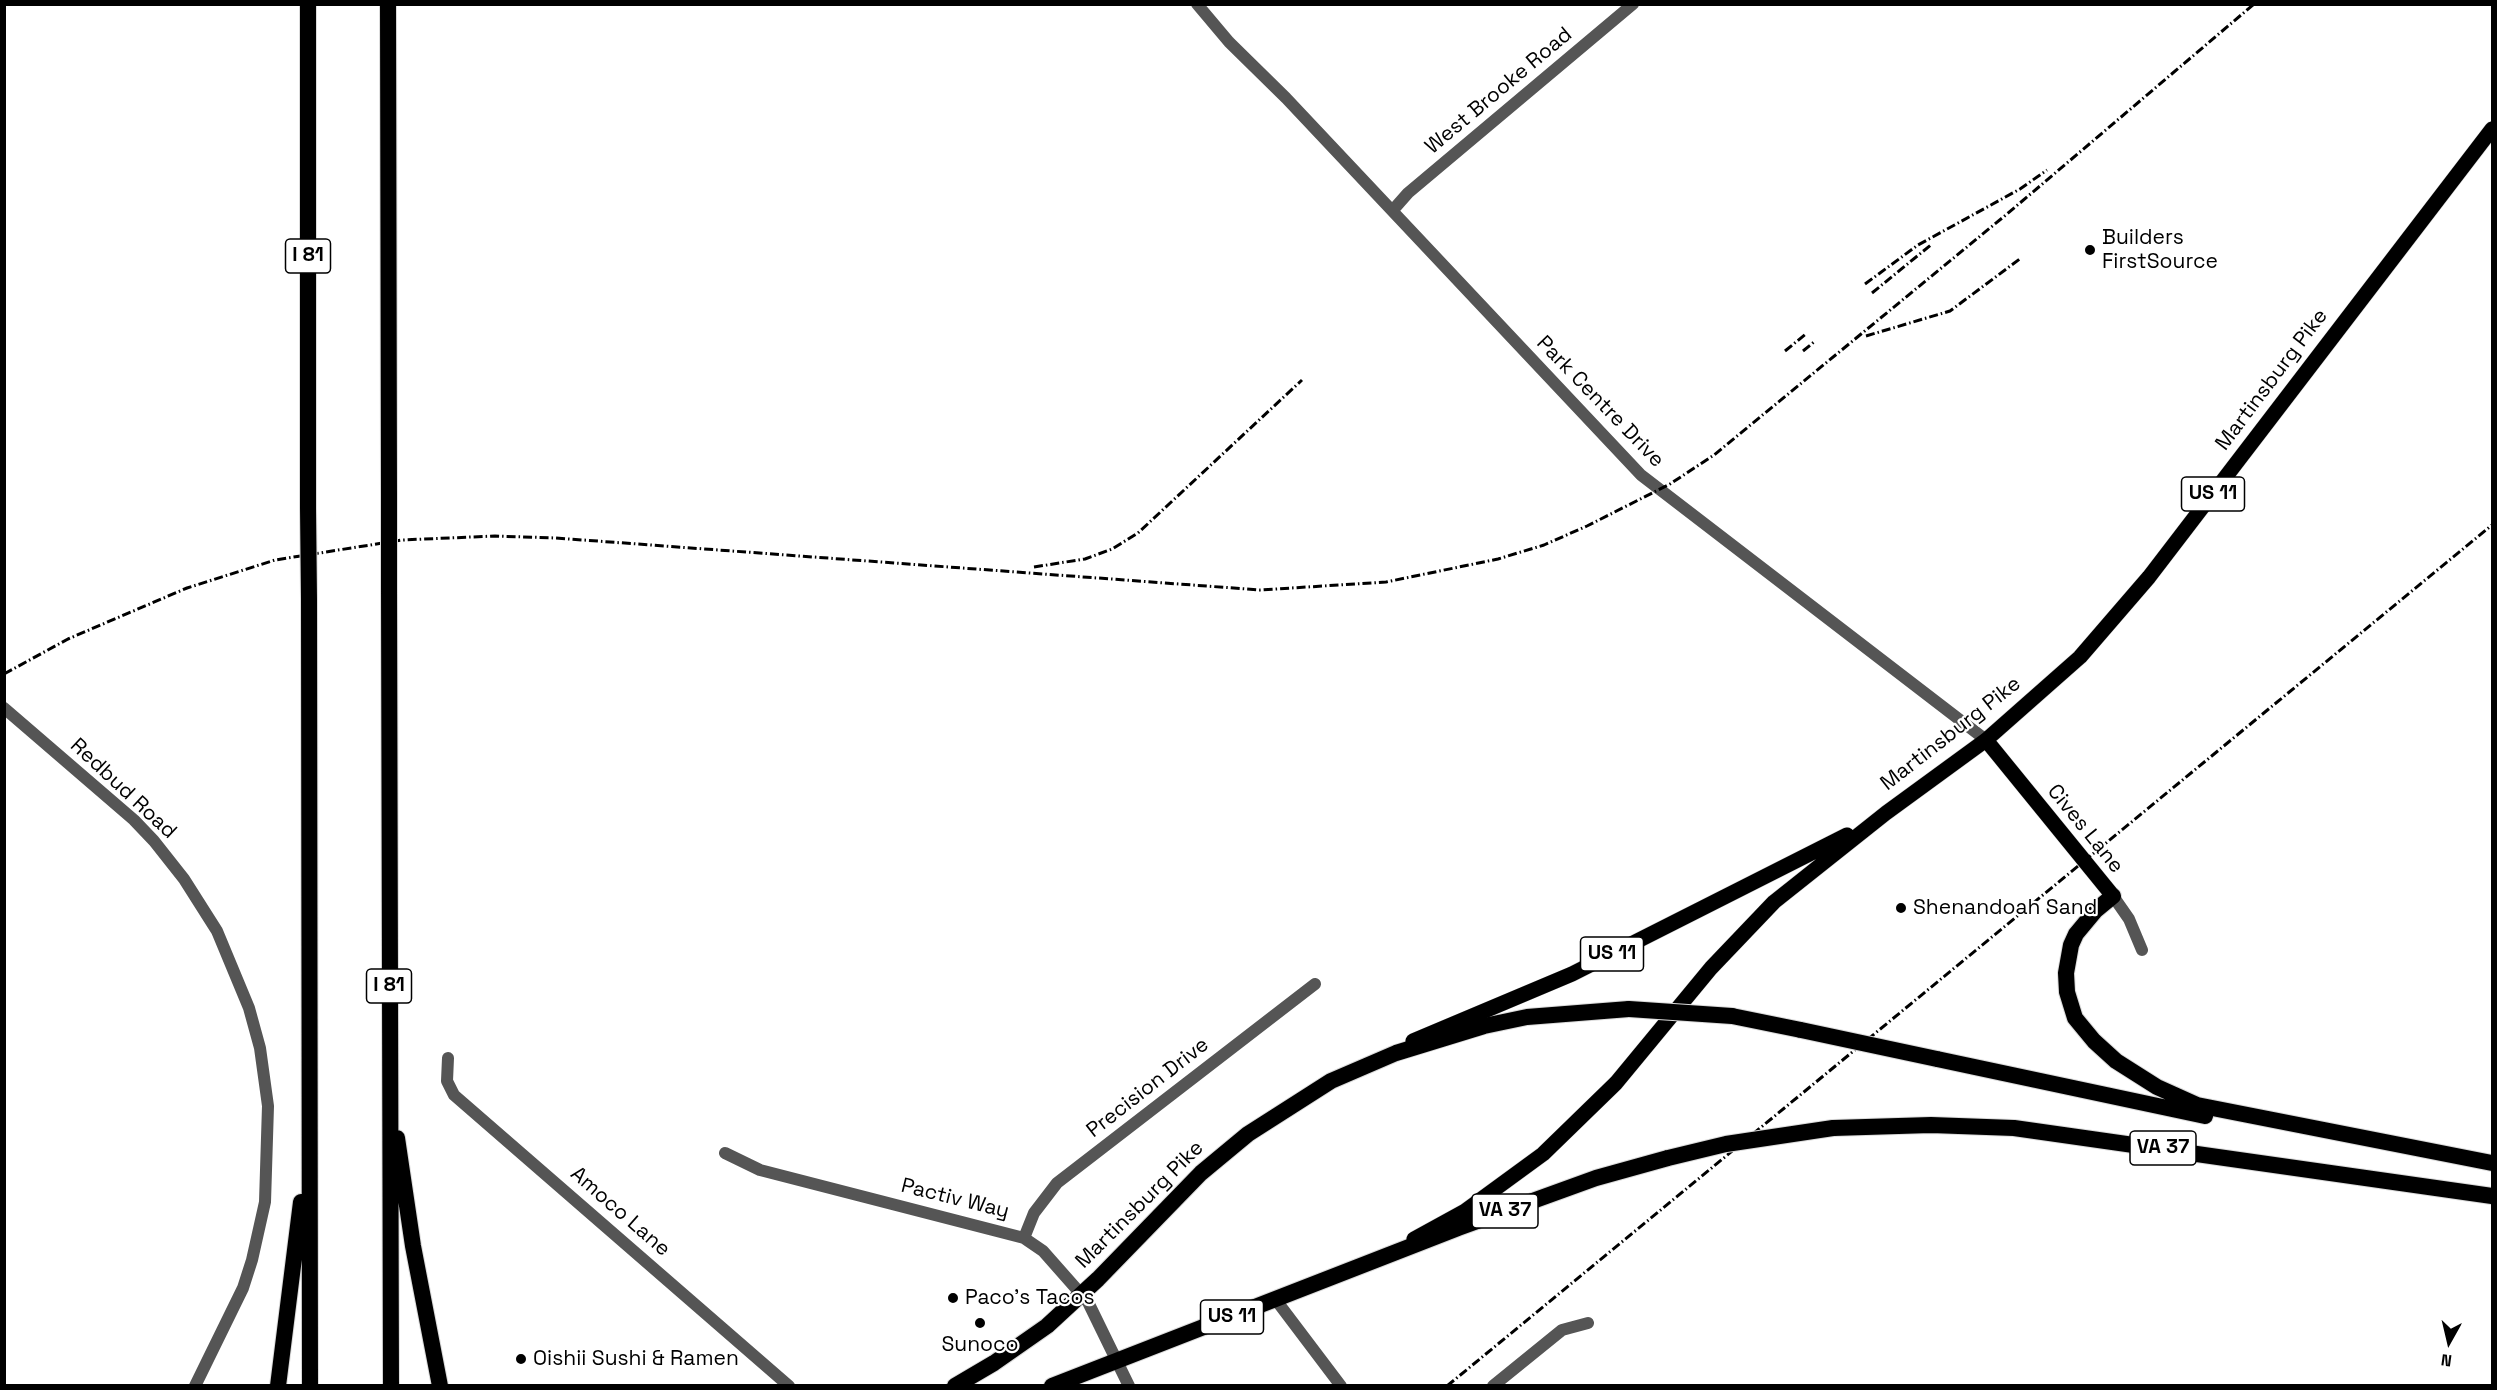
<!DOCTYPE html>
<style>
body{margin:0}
#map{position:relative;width:2497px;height:1390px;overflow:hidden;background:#fff;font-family:"Space Grotesk",sans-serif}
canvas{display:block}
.frame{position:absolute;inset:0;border:6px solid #000;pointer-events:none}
.north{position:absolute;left:2419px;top:1312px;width:60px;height:60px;-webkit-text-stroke:4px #fff;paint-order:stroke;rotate:188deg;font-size:16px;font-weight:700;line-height:24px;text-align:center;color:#000}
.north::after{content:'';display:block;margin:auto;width:21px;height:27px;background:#000;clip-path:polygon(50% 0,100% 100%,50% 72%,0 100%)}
</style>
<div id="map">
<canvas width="2497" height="1390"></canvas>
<div class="frame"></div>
<div class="north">N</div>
</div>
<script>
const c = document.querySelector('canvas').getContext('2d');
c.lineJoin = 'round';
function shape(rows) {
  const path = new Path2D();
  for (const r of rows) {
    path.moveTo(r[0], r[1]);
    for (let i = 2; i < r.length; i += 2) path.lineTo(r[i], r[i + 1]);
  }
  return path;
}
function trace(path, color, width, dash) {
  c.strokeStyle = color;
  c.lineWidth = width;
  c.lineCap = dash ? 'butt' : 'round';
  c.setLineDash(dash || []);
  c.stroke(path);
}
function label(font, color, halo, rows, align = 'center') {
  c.font = font + ' "Space Grotesk",sans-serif';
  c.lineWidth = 4.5;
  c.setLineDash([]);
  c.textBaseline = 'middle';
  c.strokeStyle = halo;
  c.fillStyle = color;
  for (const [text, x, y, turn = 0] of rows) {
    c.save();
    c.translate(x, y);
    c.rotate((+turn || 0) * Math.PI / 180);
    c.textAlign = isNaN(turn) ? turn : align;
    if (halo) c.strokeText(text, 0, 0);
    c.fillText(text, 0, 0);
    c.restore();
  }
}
const minor = shape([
 [1197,4,1229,42,1286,98,1641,475,1986,740],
 [1393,210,1408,193,1633,4],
 [4,708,134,820,154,841,184,879,217,931,249,1008,260,1048,268,1106,265,1202,252,1260,243,1288,195,1386],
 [2113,896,2129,919,2142,950],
 [448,1058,447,1081,454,1095,789,1386],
 [725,1153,760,1170,1024,1238,1043,1251,1088,1302,1129,1386],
 [1024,1238,1034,1213,1057,1183,1315,984],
 [1276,1300,1341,1386],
 [1493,1386,1562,1330,1588,1323]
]);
const major = shape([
 [1986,740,2113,896],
 [1413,1041,1572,974,1847,835],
 [1414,1239,1465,1211,1543,1154,1616,1083,1711,968,1774,902,1886,813,1986,740,2080,657,2149,577,2492,129]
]);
const highway = shape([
 [308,4,308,508],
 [388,4,389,495],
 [389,586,391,1386],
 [309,599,310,1386],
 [2113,896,2096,910,2076,934,2071,945,2066,973,2067,992,2075,1018,2094,1041,2116,1061,2157,1087,2197,1105,2492,1163],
 [1732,1016,1801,1030],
 [1937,1059,2205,1116],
 [1833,1128,1931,1125,2014,1128,2492,1196],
 [397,1138,413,1246,440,1386],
 [278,1386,301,1202],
 [955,1386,994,1363,1047,1326,1098,1279,1201,1173,1248,1134,1331,1081,1396,1053,1484,1026,1527,1017,1629,1009],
 [1052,1386,1458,1228,1596,1178,1668,1158]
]);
const rail = shape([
 [1865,284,1918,245,2020,189,2047,170],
 [1872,293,1932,244],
 [1866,336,1950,311,2021,258],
 [1785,351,1807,333],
 [1803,351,1814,342],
 [1034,567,1085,559,1112,549,1138,533,1302,380],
 [4,674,68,639,187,588,275,560,402,540,495,536,556,538,1260,590,1386,582,1498,559,1544,545,1587,526,1670,484,1714,455,2007,214,2254,4],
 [1447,1386,2492,525]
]);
const highwayBridge = shape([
 [308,508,309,599],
 [389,586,389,495],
 [1629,1009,1732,1016],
 [1801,1030,1937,1059],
 [1668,1158,1726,1144,1833,1128]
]);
const markers = [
 [2090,250,6,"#000"],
 [1901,908,6,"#000"],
 [953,1298,6,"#000"],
 [980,1323,6,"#000"],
 [521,1359,6,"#000"]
];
const shields = [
 [308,256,45],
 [2213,494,63],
 [1612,954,63],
 [389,986,45],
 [2163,1148,66],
 [1505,1211,66],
 [1232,1317,63]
];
const shieldNames = [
 ["I 81",308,256],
 ["US 11",2213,494],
 ["US 11",1612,954],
 ["I 81",389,986],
 ["VA 37",2163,1148],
 ["VA 37",1505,1211],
 ["US 11",1232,1317]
];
const streetNames = [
 ["West Brooke Road",1499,91,-40],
 ["Martinsburg Pike",2272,380,-53],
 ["Park Centre Drive",1600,402,46],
 ["Martinsburg Pike",1951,734,-38],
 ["Redbud Road",123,789,43],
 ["Cives Lane",2085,829,51],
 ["Precision Drive",1148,1088,-38],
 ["Pactiv Way",955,1199,14],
 ["Martinsburg Pike",1140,1205,-45],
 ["Amoco Lane",620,1212,41]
];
const poiNames = [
 ["Builders",2102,238],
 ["FirstSource",2102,262],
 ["Shenandoah Sand",1913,908],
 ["Paco's Tacos",965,1298],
 ["Sunoco",980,1345,"center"],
 ["Oishii Sushi & Ramen",533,1359]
];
trace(major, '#dbdbdb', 16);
trace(highway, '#dbdbdb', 18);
trace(minor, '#555', 12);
trace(major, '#000', 15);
trace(highway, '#000', 16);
trace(rail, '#000', 3, [9, 3, 1.5, 3]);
trace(highwayBridge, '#dbdbdb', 18, []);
trace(highwayBridge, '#000', 16);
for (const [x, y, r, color] of markers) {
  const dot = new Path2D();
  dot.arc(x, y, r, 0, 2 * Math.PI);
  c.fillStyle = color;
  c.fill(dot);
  trace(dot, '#fff', 2);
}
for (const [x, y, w] of shields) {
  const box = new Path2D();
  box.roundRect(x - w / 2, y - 17, w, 34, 4.5);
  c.fillStyle = '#fff';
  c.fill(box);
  trace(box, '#000', 1.5);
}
label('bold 20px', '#000', null, shieldNames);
label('21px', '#000', '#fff', streetNames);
label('21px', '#000', '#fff', poiNames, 'left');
</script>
